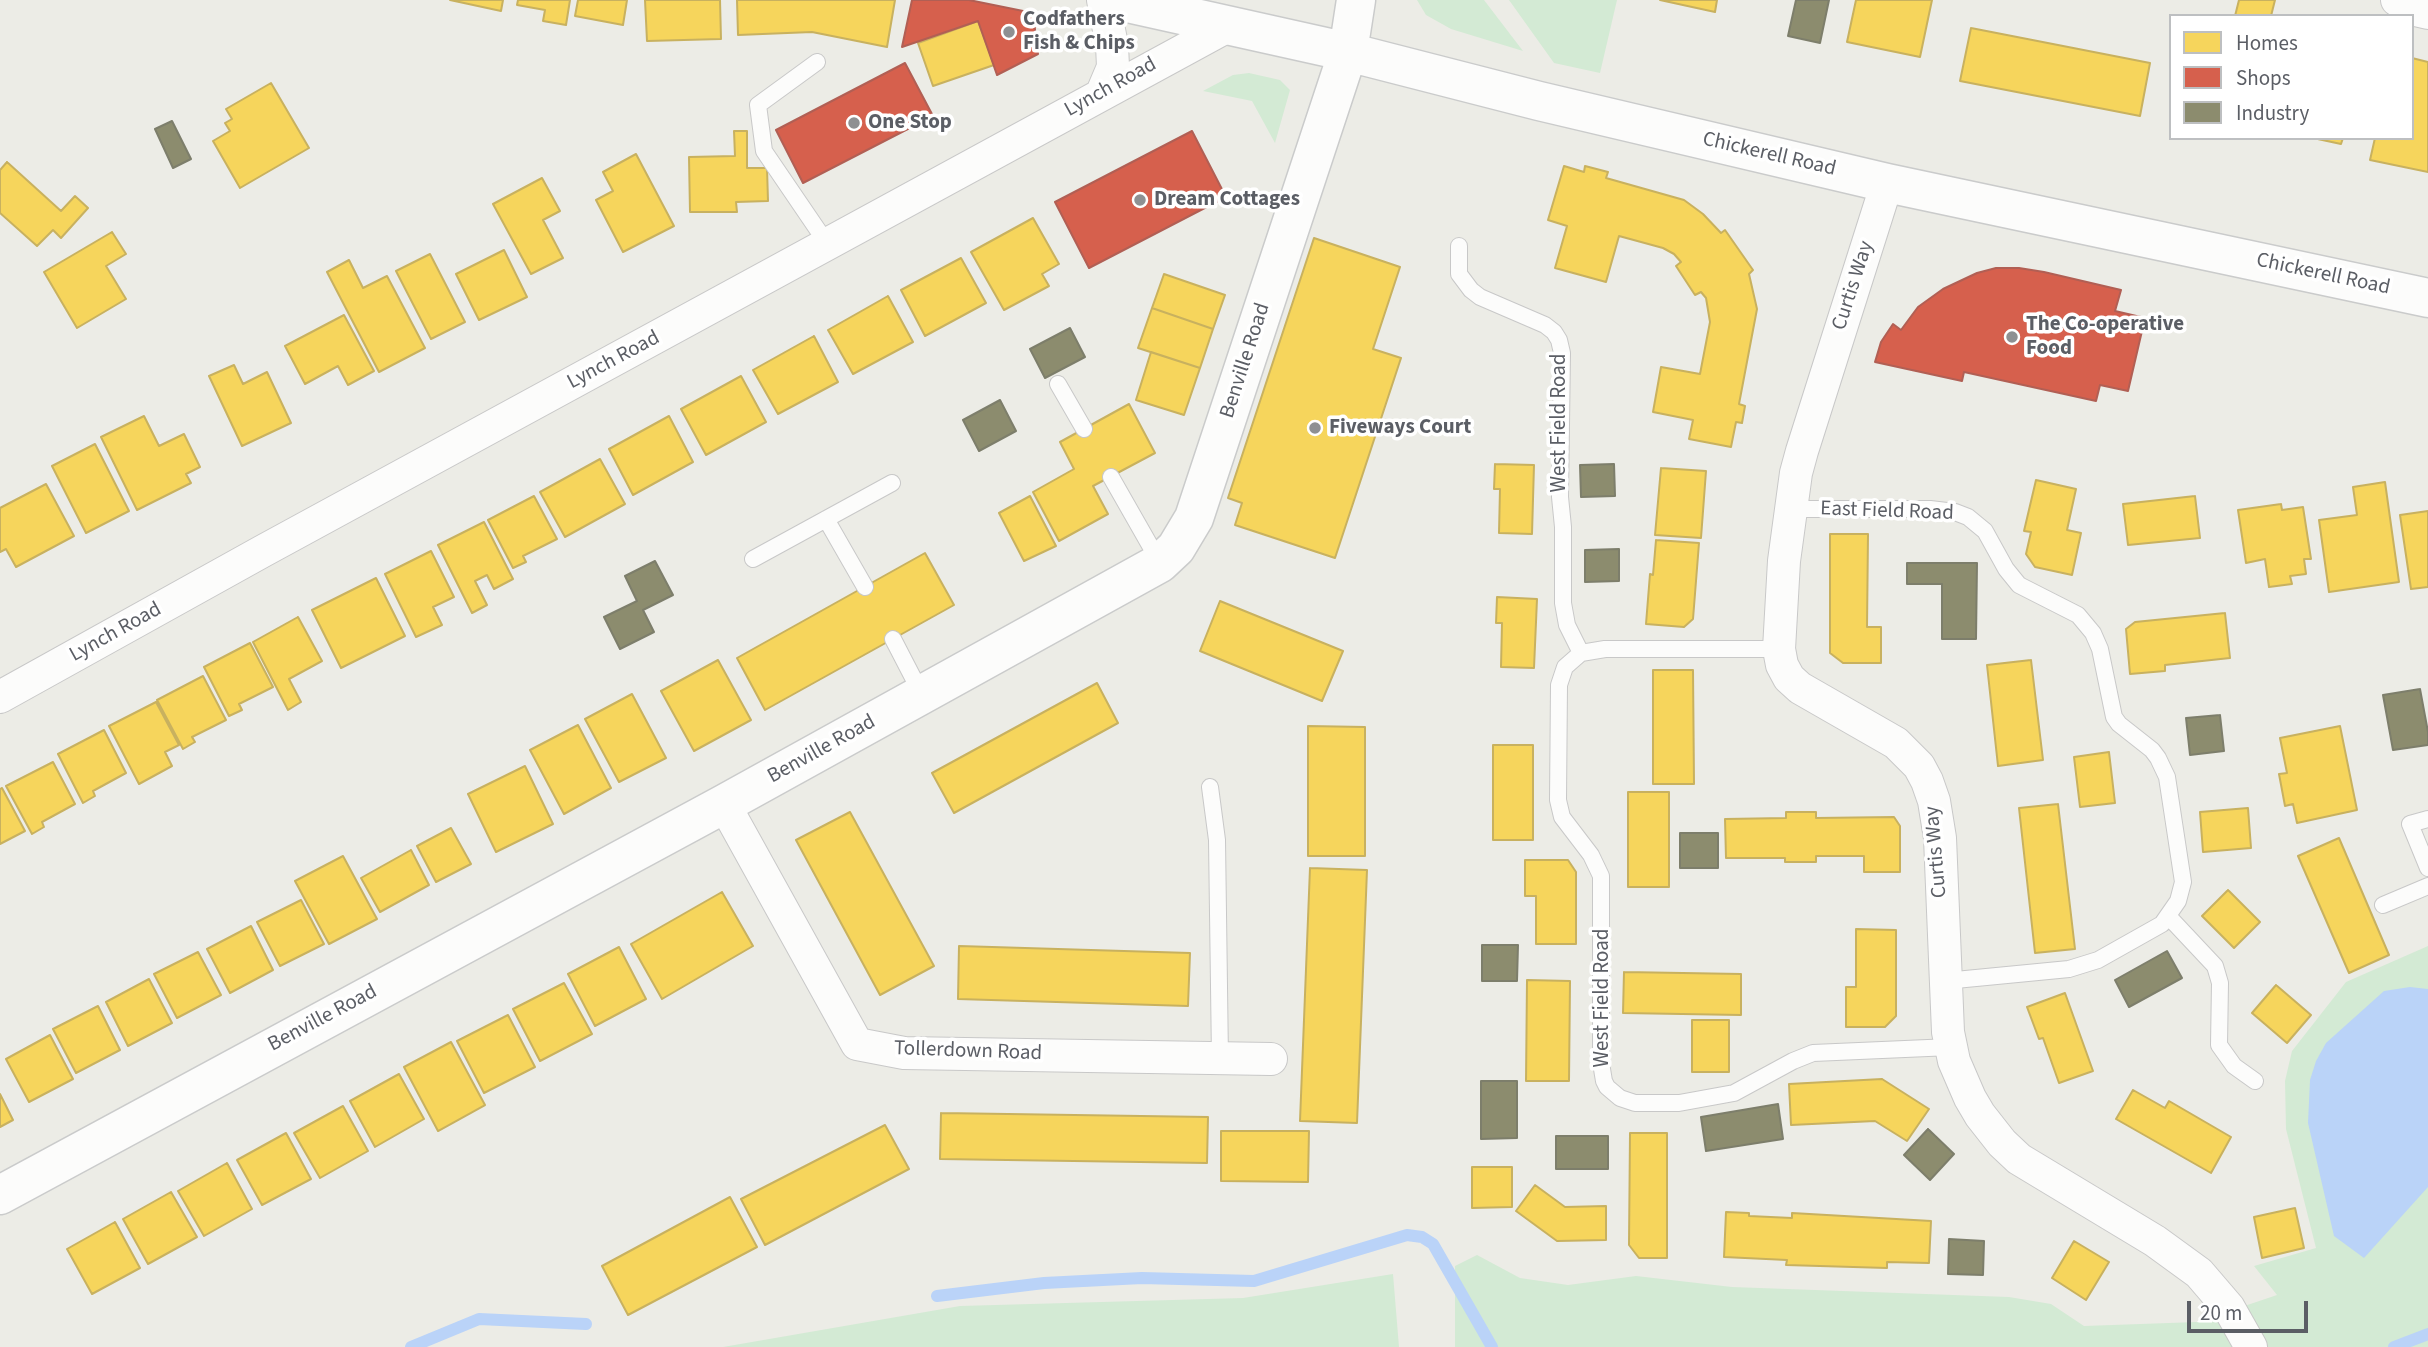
<!DOCTYPE html>
<style>
body{margin:0}
#map{position:relative;width:2428px;height:1347px;overflow:hidden;background:#ecece6;font-family:"Source Sans 3",sans-serif}
canvas{display:block}
.legend{position:absolute;left:2169px;top:14px;width:245px;height:126px;box-sizing:border-box;background:#fff;border:2px solid #bdbfc1;margin:0;padding:9px 12px;list-style:none;font-size:21px;color:#5b5e65}
.legend li{display:flex;align-items:center;gap:14px;height:35px}
.legend b{width:35px;border:2px solid #bdbfc1}
.scale{position:absolute;left:2187px;top:1301px;width:121px;height:32px;box-sizing:border-box;border:4px solid #5b5e65;border-top:0;padding-left:9px;font-size:21px;line-height:24px;white-space:nowrap;color:#5b5e65;-webkit-text-stroke:5px #fff;paint-order:stroke}
</style>
<div id="map">
<canvas width="2428" height="1347"></canvas>
<ul class="legend">
<li><b style="height:19px;background:#f6d55c"></b>Homes</li>
<li><b style="height:19px;background:#d6604d"></b>Shops</li>
<li><b style="height:19px;background:#8c8c6e"></b>Industry</li>
</ul>
<div class="scale">20 m</div>
</div>
<script>
const c = document.querySelector('canvas').getContext('2d');
c.lineJoin = 'round';
function paint(path, color) {
  c.fillStyle = color;
  c.fill(path, 'evenodd');
}
function shape(rows) {
  const path = new Path2D();
  for (const r of rows) {
    path.moveTo(r[0], r[1]);
    for (let i = 2; i < r.length; i += 2) path.lineTo(r[i], r[i + 1]);
  }
  return path;
}
function trace(path, color, width, dash) {
  c.strokeStyle = color;
  c.lineWidth = width;
  c.lineCap = dash ? 'butt' : 'round';
  c.setLineDash(dash || []);
  c.stroke(path);
}
function label(font, color, halo, rows, align = 'center') {
  c.font = font + ' "Source Sans 3",sans-serif';
  c.lineWidth = 7;
  c.setLineDash([]);
  c.textBaseline = 'middle';
  c.strokeStyle = halo;
  c.fillStyle = color;
  for (const [text, x, y, turn = 0] of rows) {
    c.save();
    c.translate(x, y);
    c.rotate((+turn || 0) * Math.PI / 180);
    c.textAlign = isNaN(turn) ? turn : align;
    if (halo) c.strokeText(text, 0, 0);
    c.fillText(text, 0, 0);
    c.restore();
  }
}
const green = shape([
 [1417,0,1484,0,1523,51,1451,29,1426,15],
 [1509,0,1617,0,1600,73,1554,63],
 [1249,73,1280,80,1290,90,1275,143,1252,101,1203,91,1233,75],
 [2428,946,2428,1347,1455,1347,1455,1266,1477,1255,1520,1278,1568,1285,1636,1276,1732,1287,2009,1297,2051,1304,2084,1326,2197,1322,2277,1295,2254,1266,2316,1248,2286,1129,2285,1081,2292,1051,2346,982],
 [1393,1274,1399,1347,723,1347,960,1306,1243,1298]
]);
const water = shape([
 [2410,987,2428,989,2428,1187,2364,1258,2334,1236,2308,1123,2310,1080,2316,1061,2326,1043,2384,991]
]);
const homes = shape([
 [450,0,503,0,501,11,450,0],
 [518,0,570,0,566,25,543,21,545,10,517,5,518,0],
 [578,0,627,0,623,25,575,16,578,0],
 [645,0,720,0,721,39,647,41,645,0],
 [737,0,895,0,887,47,812,32,738,35,737,0],
 [1660,0,1717,0,1715,12,1660,0],
 [1856,0,1932,0,1920,57,1847,42,1856,0],
 [2239,0,2275,0,2271,16,2235,16,2239,0],
 [978,21,994,65,933,86,918,43,978,21],
 [1971,28,2150,63,2140,116,1960,81,1971,28],
 [2412,58,2428,62,2428,172,2370,160,2375,138,2412,138,2412,58],
 [271,83,309,148,240,188,213,141,230,131,225,123,232,119,226,109,271,83],
 [734,131,747,131,747,168,767,168,768,201,736,202,737,212,690,212,689,157,735,156,734,131],
 [2313,138,2343,138,2341,144,2313,138],
 [636,154,674,226,623,252,596,200,613,191,603,172,636,154],
 [7,162,61,211,75,196,88,208,61,238,53,230,37,246,0,213,0,170,7,162],
 [1564,166,1584,172,1585,166,1608,172,1606,178,1684,200,1703,214,1721,233,1725,230,1753,270,1749,274,1757,309,1739,404,1745,406,1742,423,1736,422,1731,447,1689,439,1693,420,1653,412,1661,367,1700,374,1710,322,1706,298,1701,292,1695,295,1676,266,1681,262,1674,254,1663,248,1619,236,1606,282,1555,268,1567,226,1548,220,1564,166],
 [542,178,560,211,543,220,563,258,531,274,493,204,542,178],
 [1033,218,1059,264,1042,274,1049,286,1004,310,971,252,1033,218],
 [112,232,126,254,106,266,126,299,77,328,44,272,112,232],
 [1314,238,1400,267,1373,349,1401,358,1335,558,1235,525,1242,503,1228,498,1314,238],
 [504,250,527,297,479,320,456,274,504,250],
 [430,254,465,322,431,339,396,271,430,254],
 [961,258,986,303,925,336,901,290,961,258],
 [349,260,363,288,387,276,425,348,379,372,327,272,349,260],
 [1164,274,1225,295,1213,329,1152,308,1164,274],
 [888,296,913,342,853,374,828,330,888,296],
 [1152,308,1213,329,1200,368,1138,348,1152,308],
 [344,315,374,371,348,385,338,366,305,384,285,346,344,315],
 [814,336,838,382,778,414,753,370,814,336],
 [1151,352,1200,368,1184,415,1136,400,1151,352],
 [234,365,243,384,267,372,291,423,242,446,209,376,234,365],
 [741,376,766,422,706,455,681,409,741,376],
 [1129,404,1155,453,1093,486,1108,514,1059,541,1033,492,1074,469,1060,442,1129,404],
 [144,416,159,446,184,434,200,467,186,474,191,483,137,510,101,437,144,416],
 [669,416,693,462,633,495,609,449,669,416],
 [95,444,129,511,86,533,52,466,95,444],
 [600,459,625,504,565,537,540,492,600,459],
 [1495,464,1534,465,1532,534,1499,533,1500,489,1494,489,1495,464],
 [1661,468,1706,471,1701,538,1655,535,1661,468],
 [2036,480,2076,489,2067,530,2081,533,2072,575,2035,567,2026,554,2031,532,2024,531,2036,480],
 [2385,482,2399,582,2329,592,2319,520,2357,515,2353,487,2385,482],
 [46,484,74,536,16,567,6,549,0,552,0,508,46,484],
 [534,496,557,539,523,556,526,562,513,568,488,520,534,496],
 [1030,496,1056,546,1024,561,999,513,1030,496],
 [2195,496,2200,538,2128,545,2123,504,2195,496],
 [2281,504,2282,510,2303,507,2311,559,2304,559,2306,574,2290,576,2292,584,2269,587,2265,559,2246,563,2238,510,2281,504],
 [2428,511,2428,587,2411,589,2400,515,2428,511],
 [484,522,513,579,494,589,487,575,475,581,487,605,472,613,438,545,484,522],
 [1830,534,1868,534,1867,627,1881,627,1881,663,1843,663,1830,653,1830,534],
 [1656,540,1699,543,1693,619,1684,627,1646,624,1650,574,1653,575,1656,540],
 [431,551,454,597,433,607,442,625,416,637,385,574,431,551],
 [925,553,954,605,765,710,737,658,925,553],
 [376,578,405,636,341,668,312,610,376,578],
 [1497,597,1537,599,1534,668,1501,667,1502,623,1496,623,1497,597],
 [1220,601,1343,651,1322,701,1200,651,1220,601],
 [2225,613,2230,658,2165,665,2165,671,2130,674,2126,629,2135,622,2225,613],
 [298,617,322,661,289,679,301,702,288,710,253,642,298,617],
 [250,643,273,687,239,704,242,710,229,716,204,667,250,643],
 [718,660,751,720,694,751,661,691,718,660],
 [2031,660,2043,760,1998,766,1987,665,2031,660],
 [1653,670,1693,670,1694,784,1653,784,1653,670],
 [203,676,226,720,192,737,195,742,183,749,157,700,203,676],
 [1097,683,1118,723,954,813,932,773,1097,683],
 [632,694,666,758,619,782,585,719,632,694],
 [156,702,179,745,165,752,172,766,139,784,109,726,156,702],
 [578,725,611,788,564,814,530,750,578,725],
 [1308,726,1365,727,1365,856,1308,856,1308,726],
 [2340,726,2357,810,2297,823,2293,804,2285,806,2279,774,2287,773,2280,738,2340,726],
 [104,730,126,773,93,791,95,796,83,803,58,754,104,730],
 [1493,745,1533,745,1533,840,1493,840,1493,745],
 [2109,752,2115,803,2080,807,2074,757,2109,752],
 [53,762,75,804,42,822,44,827,32,834,6,786,53,762],
 [525,766,553,824,496,852,468,794,525,766],
 [2,788,25,831,0,844,0,789,2,788],
 [1628,792,1669,792,1669,887,1628,887,1628,792],
 [2058,804,2075,949,2035,953,2019,808,2058,804],
 [2248,808,2251,848,2203,852,2200,812,2248,808],
 [850,812,934,966,880,995,796,840,850,812],
 [1786,812,1816,812,1816,818,1894,817,1900,826,1900,872,1864,872,1864,856,1816,856,1816,862,1785,862,1785,858,1726,858,1725,819,1786,818,1786,812],
 [451,828,471,864,436,882,417,846,451,828],
 [2339,838,2389,955,2349,973,2298,856,2339,838],
 [411,850,429,885,380,912,361,878,411,850],
 [343,856,377,919,329,944,295,881,343,856],
 [1525,860,1568,860,1576,872,1576,944,1536,944,1536,896,1525,896,1525,860],
 [1310,868,1367,870,1357,1123,1300,1121,1310,868],
 [2228,890,2260,922,2234,948,2202,916,2228,890],
 [722,892,753,946,662,999,631,944,722,892],
 [301,900,324,944,280,966,257,922,301,900],
 [251,926,273,970,230,993,207,949,251,926],
 [1856,929,1896,930,1896,1016,1885,1027,1846,1027,1846,987,1856,987,1856,929],
 [959,946,1190,953,1188,1006,958,999,959,946],
 [619,947,646,999,595,1026,568,974,619,947],
 [198,952,221,995,177,1018,154,974,198,952],
 [1624,972,1741,974,1741,1015,1623,1013,1624,972],
 [149,979,172,1023,128,1046,106,1002,149,979],
 [1527,980,1570,981,1569,1081,1526,1081,1527,980],
 [564,983,592,1034,540,1061,513,1009,564,983],
 [2276,985,2311,1015,2287,1043,2252,1013,2276,985],
 [2065,993,2093,1071,2059,1083,2043,1038,2039,1039,2027,1007,2065,993],
 [98,1006,120,1050,76,1073,53,1029,98,1006],
 [508,1015,535,1067,484,1093,457,1041,508,1015],
 [1692,1020,1729,1020,1729,1072,1692,1072,1692,1020],
 [50,1035,73,1079,29,1102,6,1059,50,1035],
 [451,1042,485,1105,438,1131,404,1067,451,1042],
 [399,1074,424,1119,375,1147,350,1101,399,1074],
 [1882,1079,1929,1109,1907,1141,1875,1121,1791,1125,1789,1084,1882,1079],
 [2133,1090,2165,1108,2169,1101,2231,1137,2211,1173,2116,1119,2133,1090],
 [0,1094,13,1120,0,1127,0,1094],
 [343,1106,368,1151,320,1178,294,1133,343,1106],
 [941,1113,1208,1117,1207,1163,940,1159,941,1113],
 [885,1125,909,1169,765,1245,741,1199,885,1125],
 [1221,1131,1309,1131,1308,1182,1221,1181,1221,1131],
 [286,1133,311,1179,262,1205,237,1160,286,1133],
 [1630,1133,1667,1133,1667,1258,1639,1258,1629,1245,1630,1133],
 [227,1163,252,1209,204,1236,178,1191,227,1163],
 [1472,1167,1512,1167,1512,1207,1472,1208,1472,1167],
 [1535,1185,1565,1207,1606,1206,1606,1240,1557,1241,1516,1211,1535,1185],
 [171,1192,197,1237,148,1264,123,1219,171,1192],
 [730,1197,757,1247,628,1315,602,1266,730,1197],
 [2295,1208,2304,1248,2262,1258,2254,1217,2295,1208],
 [1726,1212,1749,1213,1749,1216,1792,1218,1792,1213,1931,1221,1929,1263,1887,1262,1887,1268,1786,1265,1787,1260,1724,1257,1726,1212],
 [115,1222,140,1268,92,1294,67,1249,115,1222],
 [2074,1241,2109,1262,2086,1300,2052,1278,2074,1241]
]);
const shops = shape([
 [912,0,969,0,1033,13,1038,54,997,75,978,21,902,47,912,0],
 [905,63,933,116,803,183,776,130,905,63],
 [1192,131,1226,197,1089,268,1055,202,1192,131],
 [1996,268,2019,268,2044,272,2121,290,2115,311,2145,318,2128,391,2100,385,2096,401,1964,372,1962,381,1875,362,1881,342,1893,324,1901,330,1918,307,1943,289,1977,273,1996,268]
]);
const industry = shape([
 [1796,0,1829,0,1820,43,1788,36,1796,0],
 [172,121,191,159,173,168,155,129,172,121],
 [1070,328,1085,357,1045,378,1030,349,1070,328],
 [1000,400,1016,431,979,451,963,420,1000,400],
 [1614,464,1615,496,1581,497,1580,465,1614,464],
 [1619,549,1619,581,1585,582,1585,550,1619,549],
 [655,561,673,595,643,610,654,632,620,649,604,617,637,601,625,576,655,561],
 [1907,563,1977,563,1976,639,1942,639,1942,584,1907,584,1907,563],
 [2420,689,2428,732,2428,745,2393,750,2383,695,2420,689],
 [2220,715,2224,751,2190,755,2186,718,2220,715],
 [1680,833,1718,833,1718,868,1680,868,1680,833],
 [1482,945,1518,945,1517,981,1482,981,1482,945],
 [2167,951,2182,978,2129,1007,2115,980,2167,951],
 [1481,1081,1517,1081,1517,1138,1481,1139,1481,1081],
 [1778,1104,1783,1139,1706,1151,1701,1117,1778,1104],
 [1928,1129,1954,1154,1930,1180,1904,1155,1928,1129],
 [1556,1136,1608,1136,1608,1169,1556,1169,1556,1136],
 [1949,1239,1984,1241,1983,1275,1948,1274,1949,1239]
]);
const stream = shape([
 [937,1296,1044,1283,1142,1278,1254,1281,1407,1235,1422,1237,1433,1244,1492,1347],
 [411,1347,479,1319,586,1324],
 [2394,1347,2428,1334]
]);
const service = shape([
 [817,62,758,105,764,151,828,245],
 [1459,246,1459,274,1471,290,1480,297,1545,325,1554,332,1559,340,1562,353,1560,497,1563,527,1563,603,1567,625,1581,653,1565,667,1559,685,1558,800,1562,817,1591,855,1601,876,1601,1063,1604,1081,1607,1087,1620,1098,1635,1103,1679,1103,1734,1093,1793,1061,1813,1053,1951,1047],
 [1058,384,1084,429],
 [1111,477,1160,563],
 [1791,509,1930,509,1955,512,1968,517,1985,531,2006,569,2019,585,2078,615,2093,633,2100,649,2114,717,2119,724,2152,750,2158,758,2167,777,2183,882,2178,901,2162,924,2098,960,2069,969,1945,981],
 [826,519,865,587],
 [753,559,892,483],
 [893,639,922,695],
 [1581,653,1605,649,1779,649],
 [1210,787,1217,840,1220,1059],
 [2428,819,2410,824,2428,868],
 [2383,905,2428,886],
 [2168,916,2215,966,2220,983,2219,1045,2234,1066,2255,1081]
]);
const minor = shape([
 [2397,0,2415,10,2428,13],
 [1102,93,1113,67,1112,45,1103,0],
 [1887,183,1802,451,1796,473,1784,561,1779,649,1782,665,1789,678,1800,688,1896,743,1919,766,1927,781,1934,801,1940,838,1948,1032,1954,1061,1970,1098,1980,1115,2002,1143,2019,1159,2155,1241,2199,1273,2229,1308,2251,1347],
 [0,697,263,551,1228,26],
 [724,804,857,1044,904,1053,1271,1059]
]);
const secondary = shape([
 [1114,0,1348,52,1539,101,1887,183,2428,298],
 [0,1195,724,804,1160,563,1176,548,1194,518,1348,52,1356,0]
]);
const markers = [
 [1009,32,7,"#8e9092"],
 [854,123,7,"#8e9092"],
 [1140,200,7,"#8e9092"],
 [2012,337,7,"#8e9092"],
 [1315,428,7,"#8e9092"]
];
const poiNames = [
 ["Codfathers",1023,20],
 ["Fish & Chips",1023,44],
 ["One Stop",868,123],
 ["Dream Cottages",1154,200],
 ["The Co-operative",2026,325],
 ["Food",2026,349],
 ["Fiveways Court",1329,428]
];
const streetNames = [
 ["Lynch Road",1111,88,-29],
 ["Chickerell Road",1769,155,13],
 ["Chickerell Road",2323,275,12],
 ["Curtis Way",1854,286,-72],
 ["Lynch Road",614,361,-28],
 ["Benville Road",1246,361,-72],
 ["West Field Road",1560,423,-90],
 ["East Field Road",1887,512,2],
 ["Lynch Road",116,633,-29],
 ["Benville Road",822,750,-29],
 ["Curtis Way",1937,852,-95],
 ["West Field Road",1603,998,-90],
 ["Benville Road",323,1019,-28],
 ["Tollerdown Road",968,1052,2]
];
paint(green, '#d3ead4');
paint(water, '#bad3f8');
paint(homes, '#f6d55c');
trace(homes, '#c8b15f', 2);
paint(shops, '#d6604d');
trace(shops, '#b15f54', 2);
paint(industry, '#8c8c6e');
trace(industry, '#7d7e6b', 2);
trace(stream, '#bad3f8', 12);
trace(service, '#c8c8c8', 18);
trace(minor, '#c8c8c8', 34);
trace(secondary, '#cacbcb', 41);
trace(service, '#fcfcfb', 16);
trace(minor, '#fcfcfb', 32);
trace(secondary, '#fcfcfb', 38);
for (const [x, y, r, color] of markers) {
  const dot = new Path2D();
  dot.arc(x, y, r, 0, 2 * Math.PI);
  c.fillStyle = color;
  c.fill(dot);
  trace(dot, '#fff', 2.5);
}
label('bold 21px', '#5b5e65', '#fff', poiNames, 'left');
label('21px', '#5b5e65', '#fff', streetNames);
</script>
